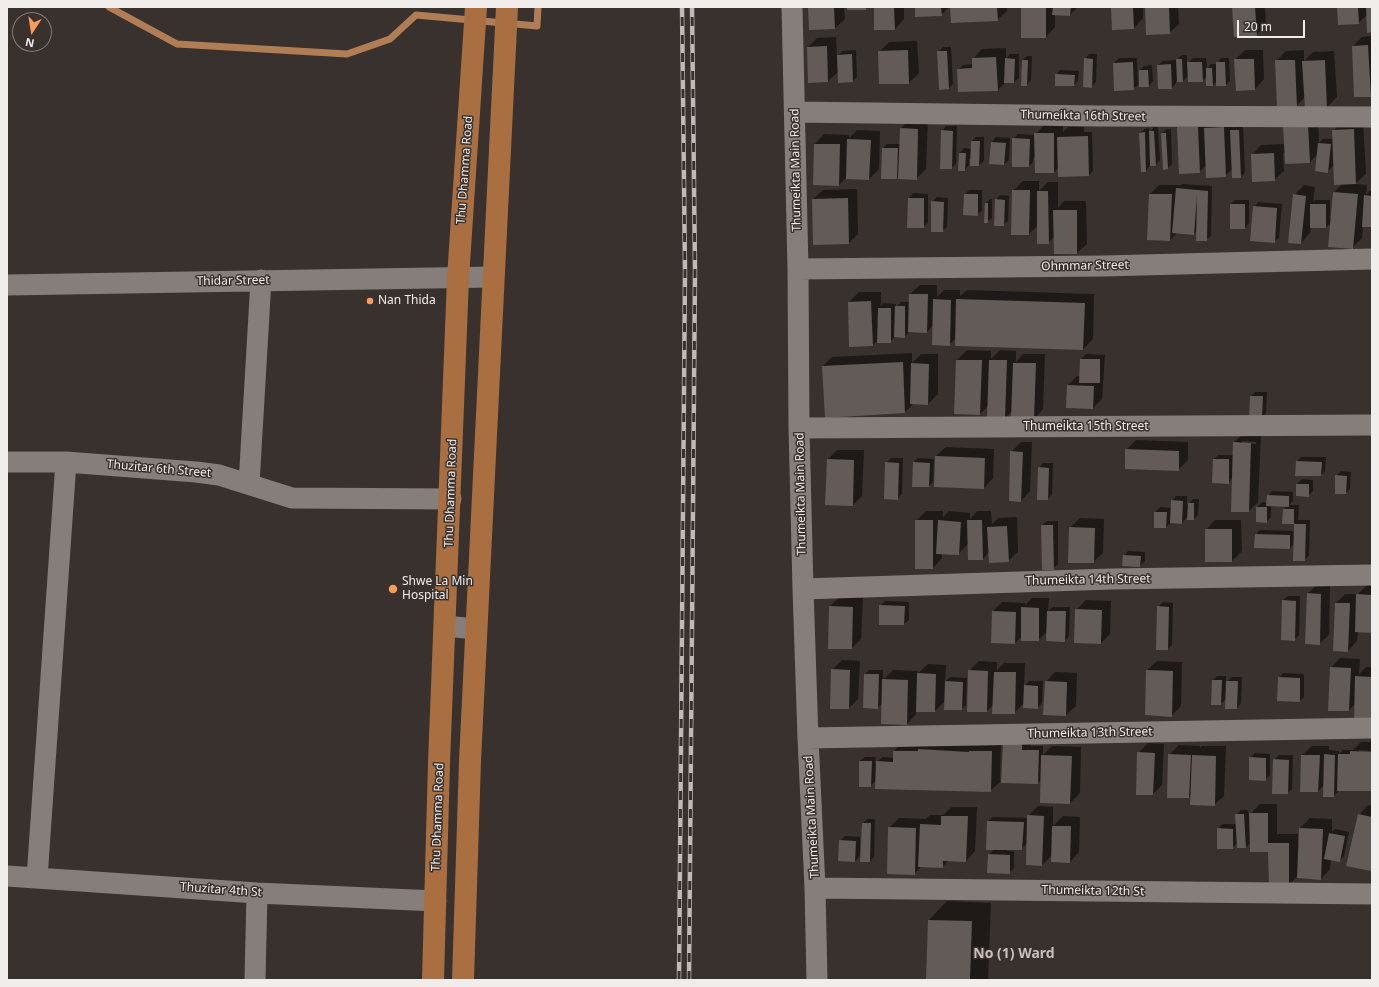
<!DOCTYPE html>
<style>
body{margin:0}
#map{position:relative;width:1379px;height:987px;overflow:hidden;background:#38312e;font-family:"Noto Sans",sans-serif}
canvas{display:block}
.frame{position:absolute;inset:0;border:8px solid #f1edea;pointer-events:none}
.north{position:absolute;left:12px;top:12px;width:40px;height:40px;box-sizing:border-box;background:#38312e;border:1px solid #827c79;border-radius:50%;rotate:192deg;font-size:11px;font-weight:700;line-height:16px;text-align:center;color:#f1edea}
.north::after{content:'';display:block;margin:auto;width:14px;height:18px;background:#fe9b58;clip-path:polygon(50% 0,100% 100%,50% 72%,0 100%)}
.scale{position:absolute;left:1237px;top:20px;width:68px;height:18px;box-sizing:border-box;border:2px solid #f1edea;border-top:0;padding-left:5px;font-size:12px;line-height:14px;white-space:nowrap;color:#f1edea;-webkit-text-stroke:3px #38312e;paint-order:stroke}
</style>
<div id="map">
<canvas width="1379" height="987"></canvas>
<div class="frame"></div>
<div class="north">N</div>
<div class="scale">20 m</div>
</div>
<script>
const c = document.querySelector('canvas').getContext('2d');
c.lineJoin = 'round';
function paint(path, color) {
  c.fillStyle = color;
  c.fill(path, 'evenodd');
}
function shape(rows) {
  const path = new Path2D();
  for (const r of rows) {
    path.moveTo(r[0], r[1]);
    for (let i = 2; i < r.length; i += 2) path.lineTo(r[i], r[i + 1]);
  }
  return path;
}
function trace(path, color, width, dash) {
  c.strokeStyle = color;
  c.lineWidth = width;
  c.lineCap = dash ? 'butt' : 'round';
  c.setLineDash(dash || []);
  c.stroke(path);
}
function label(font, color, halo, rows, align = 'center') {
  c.font = font + ' "Noto Sans",sans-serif';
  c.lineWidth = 3;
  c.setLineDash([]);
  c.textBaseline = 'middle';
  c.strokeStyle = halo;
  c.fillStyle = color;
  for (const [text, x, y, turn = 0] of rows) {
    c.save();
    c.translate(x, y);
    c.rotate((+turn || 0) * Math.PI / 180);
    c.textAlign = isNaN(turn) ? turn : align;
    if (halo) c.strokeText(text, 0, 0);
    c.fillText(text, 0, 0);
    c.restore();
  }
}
const shadow = shape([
 [809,7,844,7,845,19,835,28],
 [875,7,904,7,904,19,895,29],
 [916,7,949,7,941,15],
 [951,7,1007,7,1007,11,997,20],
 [1022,7,1078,7,1070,15,1055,14,1055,27,1046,37],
 [1112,7,1143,7,1143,18,1134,28],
 [1146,7,1178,7,1179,24,1169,33],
 [1233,7,1265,7,1266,26,1256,35],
 [1338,7,1372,7,1372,31,1368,14,1358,23],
 [1372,36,1372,94,1370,96,1353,46,1362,37],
 [836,37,837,57,842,51,856,50,857,77,853,81,839,71,828,81,808,47,817,38],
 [917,41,919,73,909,83,880,83,879,52,889,42],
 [943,47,951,47,953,84,949,88,938,52],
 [1006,48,1006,59,1010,54,1019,54,1019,78,1014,82,1006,82,998,90,958,70,963,65,973,64,973,59,982,49],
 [1245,50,1263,50,1264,79,1255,89,1235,60],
 [1304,50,1304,61,1313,52,1334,51,1337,97,1327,107,1305,97,1296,106,1276,61,1286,51],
 [1089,54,1097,54,1096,82,1091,87,1085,59],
 [1182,55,1187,55,1187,64,1193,58,1206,58,1207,69,1211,64,1217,64,1221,58,1229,58,1230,81,1226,85,1217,81,1213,85,1207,85,1207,76,1202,81,1189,75,1183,81,1176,81,1176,83,1172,88,1158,65,1163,61,1176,60],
 [1027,56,1032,56,1031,80,1027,85,1023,60],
 [1119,58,1137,58,1138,85,1133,89,1114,63],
 [1152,65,1153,81,1149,86,1140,70,1144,66],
 [1060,70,1079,71,1078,81,1074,85,1056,75],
 [1318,115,1319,143,1323,139,1333,139,1333,131,1342,121,1363,120,1366,174,1355,184,1367,185,1366,195,1370,191,1372,191,1372,226,1363,226,1362,238,1352,248,1332,222,1326,227,1311,227,1310,233,1301,243,1294,195,1304,185,1315,187,1313,202,1315,200,1330,200,1330,218,1332,218,1334,192,1342,184,1334,165,1328,171,1318,154,1310,162,1283,153,1284,171,1274,180,1252,155,1261,145,1285,144],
 [1188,118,1233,118,1233,128,1235,126,1243,126,1245,172,1241,177,1232,169,1225,176,1207,165,1199,172,1178,128],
 [910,119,928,119,926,169,916,179,899,176,897,178,883,148,887,144,900,144,901,128],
 [1045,124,1063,124,1063,132,1068,127,1084,127,1084,132,1092,132,1093,171,1089,175,1059,167,1054,172,1035,157,1034,157,1033,162,1029,166,1013,139,1018,134,1035,135],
 [946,126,957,126,956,164,951,168,942,131],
 [1154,127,1158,127,1160,160,1155,165,1150,165,1146,171,1140,133,1145,129,1149,128,1149,133],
 [1167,129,1171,129,1172,164,1168,168,1162,133],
 [857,130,880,131,879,169,869,179,846,178,839,185,814,184,815,144,824,134,849,135,849,138],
 [976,137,984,137,984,161,979,165,971,159,969,159,969,165,965,170,960,153,964,148,972,149,972,141],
 [996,137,1010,138,1009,160,1004,164,992,142],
 [1023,181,1039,181,1039,191,1048,182,1058,182,1058,208,1064,201,1086,201,1087,244,1077,253,1055,253,1055,236,1048,243,1038,225,1029,234,1013,191],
 [1182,184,1212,186,1211,236,1206,240,1198,230,1193,234,1177,233,1170,240,1150,194,1159,185,1181,185],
 [857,189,858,234,849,243,813,199,823,190],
 [969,190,982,190,982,210,977,215,965,194],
 [913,193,928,194,928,223,923,227,909,198],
 [1000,195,1009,196,1008,221,1003,225,996,200],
 [937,197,948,198,947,227,942,231,932,202],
 [990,199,992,199,992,218,987,222,986,203],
 [1235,200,1249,200,1249,223,1245,228,1231,204],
 [1258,202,1282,204,1279,238,1274,242,1254,207],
 [920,285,937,285,937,297,944,290,960,290,960,296,967,290,1094,294,1093,339,1083,349,956,345,956,338,949,345,933,325,927,332,909,332,904,337,895,336,890,342,878,340,873,345,849,302,859,292,881,292,881,306,883,303,896,304,895,308,901,302,910,302,910,294],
 [967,350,991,351,991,359,1000,350,1016,351,1016,362,1023,354,1045,354,1043,409,1034,419,1013,410,1005,418,988,406,980,414,957,360],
 [912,353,912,363,921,354,938,354,938,394,928,404,914,403,905,412,826,417,823,366,832,357],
 [1086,354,1105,355,1102,399,1093,408,1068,385,1077,376,1081,376,1081,359],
 [1255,392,1267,392,1266,413,1261,417,1251,396],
 [1244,433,1261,434,1258,502,1249,511,1233,478,1228,483,1214,459,1218,455,1234,455,1234,442],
 [1242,441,1256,442,1256,444,1242,443],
 [1136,440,1188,442,1188,460,1178,470,1126,450],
 [1021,442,1032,442,1030,491,1021,501,1011,452],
 [946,447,994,449,993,478,984,488,936,456],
 [837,450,864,450,862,496,853,505,828,459],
 [1301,457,1326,457,1325,471,1321,475,1297,461],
 [891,458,903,458,902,494,897,499,886,463],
 [918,458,934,459,933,482,929,486,914,462],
 [1043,463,1053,463,1052,494,1048,499,1039,468],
 [1341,471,1351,472,1350,489,1346,493,1336,476],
 [1302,479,1313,480,1313,491,1308,496,1297,495,1297,484],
 [1272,491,1293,492,1293,501,1289,505,1299,505,1298,520,1310,520,1309,556,1304,560,1294,544,1290,548,1256,534,1260,530,1295,531,1295,523,1283,523,1284,509,1287,506,1271,505,1271,517,1266,522,1257,521,1257,507,1262,502,1268,503,1268,496],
 [1176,496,1187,496,1187,505,1193,499,1199,499,1198,514,1194,519,1188,516,1182,523,1171,522,1166,527,1155,527,1155,512,1160,507,1172,508,1172,501],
 [926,511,943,511,943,517,949,511,970,513,970,519,977,511,991,511,992,524,998,518,1017,517,1018,552,1008,561,989,552,983,559,968,544,958,554,942,553,942,558,933,568,916,521],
 [1080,518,1104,519,1103,553,1093,562,1070,528],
 [1215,520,1241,520,1242,551,1232,561,1206,530],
 [1047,521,1058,521,1058,564,1053,569,1042,525],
 [1128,551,1145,552,1145,561,1140,566,1124,556],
 [1318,584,1330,584,1329,635,1319,644,1308,593],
 [1367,585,1372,585,1372,631,1358,631,1357,641,1348,651,1336,603,1345,594,1358,594],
 [1288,596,1300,596,1299,635,1294,640,1283,600],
 [839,597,863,598,861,639,852,648,830,606],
 [1032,598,1049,598,1048,611,1053,607,1070,607,1069,636,1065,641,1048,631,1038,640,1022,636,1015,643,993,611,1002,602,1025,603,1025,605],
 [1086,600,1111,601,1110,634,1101,643,1076,610],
 [885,601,909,602,909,620,904,624,880,606],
 [1163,602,1173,603,1172,645,1168,649,1158,607],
 [1340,658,1360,659,1359,674,1366,667,1372,667,1372,721,1355,704,1349,710,1331,668],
 [842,660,860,661,858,699,849,708,832,670],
 [979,661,997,662,997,670,1004,663,1025,663,1024,686,1029,681,1043,681,1042,703,1037,708,1024,703,1014,713,994,704,987,711,969,671],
 [1157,661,1182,662,1181,706,1171,716,1147,670],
 [928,664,946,665,945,682,950,677,967,678,966,705,961,709,945,701,935,711,916,711,916,714,907,724,883,703,878,707,865,674,869,670,883,670,883,680,893,670,918,671,917,674],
 [1055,672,1077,673,1076,706,1066,715,1044,714,1046,682],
 [1283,673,1304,674,1304,697,1299,701,1279,678],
 [1217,676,1226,676,1226,683,1232,677,1242,677,1241,703,1237,708,1227,698,1220,704,1213,680],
 [1031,735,1031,746,1043,746,1043,755,1052,746,1081,747,1080,793,1070,803,1041,802,1042,779,1038,783,1004,744],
 [904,741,1001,742,1000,782,990,791,877,780,870,786,860,761,865,757,876,757,875,764,882,757,894,758,894,751],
 [1361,742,1372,742,1372,751,1359,750,1359,752,1372,753,1372,791,1338,790,1338,792,1333,796,1324,785,1318,791,1302,755,1312,746,1329,746,1329,750,1339,751,1339,754,1343,750,1353,750],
 [1148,743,1164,744,1162,785,1153,794,1138,753],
 [1179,745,1200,746,1200,748,1202,746,1226,746,1224,796,1214,805,1192,794,1189,797,1169,755],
 [1255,753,1270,754,1270,775,1265,780,1250,758],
 [1279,755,1293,755,1292,789,1287,793,1274,760],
 [1260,804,1277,804,1277,834,1298,834,1298,843,1300,843,1300,828,1310,818,1332,819,1332,832,1335,829,1349,832,1344,856,1339,861,1331,859,1330,869,1321,879,1298,875,1289,885,1269,850,1251,842,1246,847,1238,842,1232,848,1218,829,1222,824,1237,824,1236,815,1241,810,1248,810,1249,815],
 [1368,805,1372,806,1372,869,1371,870,1359,815],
 [1038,806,1053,807,1053,826,1063,816,1080,817,1079,852,1070,862,1052,855,1042,865,1027,843,1022,849,1007,849,1007,851,1014,851,1014,868,1009,873,989,855,994,849,988,821,993,817,1028,818,1028,816],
 [952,807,977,807,975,851,966,861,949,860,942,867,922,866,914,874,889,828,899,818,926,819,930,815,943,815],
 [867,819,875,819,874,857,870,861,863,823],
 [845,836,860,837,860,856,855,861,840,841],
 [947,901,991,903,988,980,927,980,929,920]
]);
const stream = shape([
 [109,7,177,44,347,54,390,39,416,15,537,26,538,7]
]);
const building = shape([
 [808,7,834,7,835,29,809,30],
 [847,7,866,7,866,10,847,10],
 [874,7,894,7,895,30,874,30],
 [915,7,941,7,942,16,915,17],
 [950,7,997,7,998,21,951,23],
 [1021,7,1046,7,1046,38,1021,38],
 [1053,7,1071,7,1070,16,1052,15],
 [1111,7,1133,7,1134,29,1112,30],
 [1145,7,1169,7,1170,34,1146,35],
 [1232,7,1255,7,1257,36,1234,37],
 [1337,7,1358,7,1359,24,1338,25],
 [1366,7,1372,7,1372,32,1367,33],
 [1368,45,1371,97,1354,97,1352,46],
 [827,46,828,82,808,83,807,47],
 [908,50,909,84,879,84,878,51],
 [937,51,947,51,949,89,939,90],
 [852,54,853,82,838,83,837,55],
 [996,57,998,91,958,92,957,69,972,68,972,58],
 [1005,58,1015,59,1014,83,1004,83],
 [1084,58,1093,59,1092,88,1083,87],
 [1176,59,1182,59,1183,82,1177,82],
 [1234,59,1254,59,1255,90,1236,91],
 [1022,60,1028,60,1027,86,1021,86],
 [1275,60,1295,60,1297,107,1277,108],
 [1325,60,1327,108,1305,109,1302,61],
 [1133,62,1134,90,1114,91,1113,63],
 [1187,62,1202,62,1203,82,1188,82],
 [1216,62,1225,62,1226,86,1216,86],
 [1171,64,1172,89,1158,89,1157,65],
 [1206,68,1212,68,1213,86,1206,86],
 [1139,70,1148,70,1149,87,1139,87],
 [1055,74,1075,75,1074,86,1055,86],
 [1308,124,1310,163,1285,164,1283,125],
 [1177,127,1198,127,1200,173,1179,174],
 [1224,127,1226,177,1206,178,1204,128],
 [900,128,918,129,917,180,898,179],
 [1354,129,1356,184,1334,185,1332,130],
 [941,130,953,131,952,169,940,169],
 [1230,130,1239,130,1241,178,1232,178],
 [1149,131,1154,131,1156,166,1150,166],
 [1145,132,1146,172,1141,172,1139,133],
 [1034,133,1054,133,1054,173,1035,173],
 [1161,133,1166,133,1168,169,1163,170],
 [1088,136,1089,176,1058,177,1057,137],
 [1012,138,1030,139,1029,167,1012,167],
 [847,139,871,140,869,180,846,179],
 [971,141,980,141,979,166,970,166],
 [991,142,1006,143,1004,165,989,164],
 [1318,143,1331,144,1328,173,1315,171],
 [814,144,840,144,839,186,813,185],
 [882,148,898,148,897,179,881,179],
 [959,153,966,153,965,171,958,171],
 [1274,153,1275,181,1252,182,1251,154],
 [1176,188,1208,191,1207,241,1196,241,1197,195,1194,235,1172,233],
 [1012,190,1030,190,1029,235,1011,235],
 [1037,191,1048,191,1049,244,1037,244],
 [1333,192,1358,194,1353,249,1328,247],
 [964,194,978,194,978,216,963,215],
 [1149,194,1172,194,1170,241,1147,240],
 [1293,194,1306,196,1301,244,1288,243],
 [1364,195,1372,196,1372,227,1362,227],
 [848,198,849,244,813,245,812,199],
 [908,198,924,198,924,228,907,228],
 [995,199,1005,200,1004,226,994,226],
 [931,201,944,202,943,232,931,232],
 [985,203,988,203,988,223,984,223],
 [1230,204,1245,204,1245,229,1230,229],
 [1310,204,1326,204,1326,228,1310,228],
 [1253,206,1277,208,1275,243,1250,241],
 [1053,210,1077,210,1077,254,1054,254],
 [909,294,928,294,927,333,908,332],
 [933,299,951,300,950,346,932,345],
 [956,299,1085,303,1083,350,955,346],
 [871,301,873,346,849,347,848,302],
 [895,306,905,306,905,338,894,337],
 [878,308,891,308,891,343,877,343],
 [1080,359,1100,359,1100,383,1079,383],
 [956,360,982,360,980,415,954,414],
 [989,360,1007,360,1005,419,987,419],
 [903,362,905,413,825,418,822,366],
 [911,363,929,364,928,405,910,404],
 [1013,363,1036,363,1034,420,1011,419],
 [1067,385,1094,386,1093,409,1066,408],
 [1250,396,1263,396,1262,418,1249,418],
 [1233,442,1251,443,1249,512,1231,512],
 [1125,449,1179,451,1179,471,1125,469],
 [1010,451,1023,452,1021,502,1009,501],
 [935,456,985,458,984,489,934,487],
 [827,459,854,460,853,506,825,505],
 [1213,459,1229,459,1229,484,1212,483],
 [1296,461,1322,462,1321,476,1295,476],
 [885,462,899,463,898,500,884,499],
 [913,462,930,463,929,487,912,487],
 [1038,467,1049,468,1048,500,1037,500],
 [1335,475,1347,476,1346,494,1335,494],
 [1296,484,1309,484,1309,497,1296,496],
 [1267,495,1289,496,1289,507,1266,506],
 [1171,500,1183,501,1182,524,1170,523],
 [1188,503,1194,503,1194,520,1187,520],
 [1256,507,1267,507,1267,523,1256,522],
 [1283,509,1294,509,1294,524,1282,524],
 [1154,512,1167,512,1166,528,1154,528],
 [915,520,933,520,933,569,915,569],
 [938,520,961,522,959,555,936,554],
 [967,520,982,520,983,560,968,560],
 [1294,524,1306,524,1305,561,1293,561],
 [1041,525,1053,525,1054,570,1042,570],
 [1007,526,1009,562,989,563,987,527],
 [1069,527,1095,528,1094,563,1068,563],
 [1205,529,1232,529,1232,562,1205,562],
 [1255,534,1290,535,1290,549,1254,548],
 [1123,555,1141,556,1140,567,1122,566],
 [1307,593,1321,594,1320,645,1305,644],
 [1356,594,1372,595,1372,633,1355,632],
 [1282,600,1296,601,1295,641,1281,640],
 [1335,603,1350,603,1348,652,1333,651],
 [879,605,905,606,904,625,879,625],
 [829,606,853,607,852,649,828,649],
 [1157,606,1169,607,1168,650,1156,650],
 [1021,607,1039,608,1039,641,1021,641],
 [1075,609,1102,610,1101,644,1074,643],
 [992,611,1016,612,1015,644,991,643],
 [1047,611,1066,611,1065,642,1046,641],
 [1330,667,1351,668,1349,711,1328,711],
 [831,669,850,670,849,709,830,709],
 [968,670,988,671,987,712,967,712],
 [1146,670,1173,671,1172,717,1145,715],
 [994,672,1016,672,1015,714,992,714],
 [917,673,936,674,935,712,916,712],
 [864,674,879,674,878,709,863,708],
 [1355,676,1372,677,1372,722,1354,721],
 [1278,677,1300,678,1300,702,1277,701],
 [882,679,908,680,907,725,881,724],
 [1212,680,1222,680,1221,705,1211,705],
 [945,681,963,682,962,710,944,710],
 [1045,681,1067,682,1066,716,1043,715],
 [1226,681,1238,681,1237,709,1225,709],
 [1024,685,1038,686,1038,709,1023,708],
 [1003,744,1022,744,1022,750,1039,750,1038,784,1001,783],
 [918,749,969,752,969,751,992,751,991,792,875,789,876,761,893,762,893,751,918,751],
 [1350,751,1372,752,1372,791,1337,791,1338,754,1350,754],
 [1137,752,1155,753,1153,795,1136,795],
 [1168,754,1191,755,1189,798,1167,798],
 [1324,754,1335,755,1334,797,1323,797],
 [1041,755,1072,756,1070,804,1040,803],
 [1192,755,1216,756,1215,806,1190,805],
 [1301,755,1320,755,1318,792,1300,792],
 [1249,757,1266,758,1266,781,1249,780],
 [1273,759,1289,760,1288,794,1272,794],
 [859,761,872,761,871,787,859,787],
 [1249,813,1268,813,1268,843,1289,843,1289,886,1269,886,1268,852,1250,852],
 [1235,814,1244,814,1246,848,1237,848],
 [1358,814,1372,817,1372,866,1371,871,1346,866],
 [1027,815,1044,816,1042,866,1026,865],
 [941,816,968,816,966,862,943,861,943,868,918,867,920,824,941,825],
 [987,821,1024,822,1022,850,986,850],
 [862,823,871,823,870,862,860,862],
 [1052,826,1071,826,1070,863,1051,862],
 [888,827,916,828,915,875,887,874],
 [1217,828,1233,829,1233,849,1217,849],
 [1299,828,1323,829,1321,880,1297,878],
 [1329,833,1345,836,1340,862,1324,859],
 [839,840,856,841,855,862,838,861],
 [988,854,1010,855,1010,874,987,873],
 [928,920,972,921,970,980,926,980]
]);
const street = shape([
 [792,7,798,269,799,428,803,589,808,738,815,888,817,980],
 [795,112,1100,116,1372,117],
 [798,269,1104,266,1372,259],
 [7,285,493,277],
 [799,428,1372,425],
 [7,462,66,462,196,472,219,475,292,498,451,499],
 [249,484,261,280],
 [803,589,1112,579,1372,575],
 [445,626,476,629],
 [808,738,1372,728],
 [7,876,257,893,436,901],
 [37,878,66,462],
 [815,888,1372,894],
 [255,980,257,893]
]);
const primary = shape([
 [433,980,439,763,458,278,476,7],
 [463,980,470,761,507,7]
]);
const rail = shape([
 [679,980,685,272,682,7],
 [689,980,695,271,692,7]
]);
const markers = [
 [370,301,4,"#fe9b58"],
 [393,589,5,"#fe9b58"]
];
const streetNames = [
 ["Thumeikta 16th Street",1083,116,1],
 ["Thu Dhamma Road",465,170,-86],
 ["Thumeikta Main Road",796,170,-91],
 ["Ohmmar Street",1085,266,-1],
 ["Thidar Street",233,281,-1],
 ["Thumeikta 15th Street",1086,427],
 ["Thuzitar 6th Street",159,469,5],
 ["Thu Dhamma Road",451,493,-88],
 ["Thumeikta Main Road",801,494,-91],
 ["Thumeikta 14th Street",1088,580,-1],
 ["Thumeikta 13th Street",1090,733,-1],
 ["Thu Dhamma Road",438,817,-88],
 ["Thumeikta Main Road",812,817,-93],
 ["Thuzitar 4th St",221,890,4],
 ["Thumeikta 12th St",1093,891,1]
];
const poiNames = [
 ["Nan Thida",378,301],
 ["Shwe La Min",402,582],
 ["Hospital",402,596]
];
const quarterNames = [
 ["No (1) Ward",1014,954]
];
paint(shadow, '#0007');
trace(stream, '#b17d54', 7);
paint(building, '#625b57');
trace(street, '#857e7a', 21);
trace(primary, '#aa6f40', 22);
trace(rail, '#bfbab7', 4.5);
trace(rail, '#38312e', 3, [9]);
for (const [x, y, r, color] of markers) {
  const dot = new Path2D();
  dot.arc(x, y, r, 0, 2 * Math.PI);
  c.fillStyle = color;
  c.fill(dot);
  trace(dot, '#38312e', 1.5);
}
label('12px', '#f1edea', '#38312e', streetNames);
label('12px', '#f1edea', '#38312e', poiNames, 'left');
label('bold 14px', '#c7bfba', '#38312e', quarterNames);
</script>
